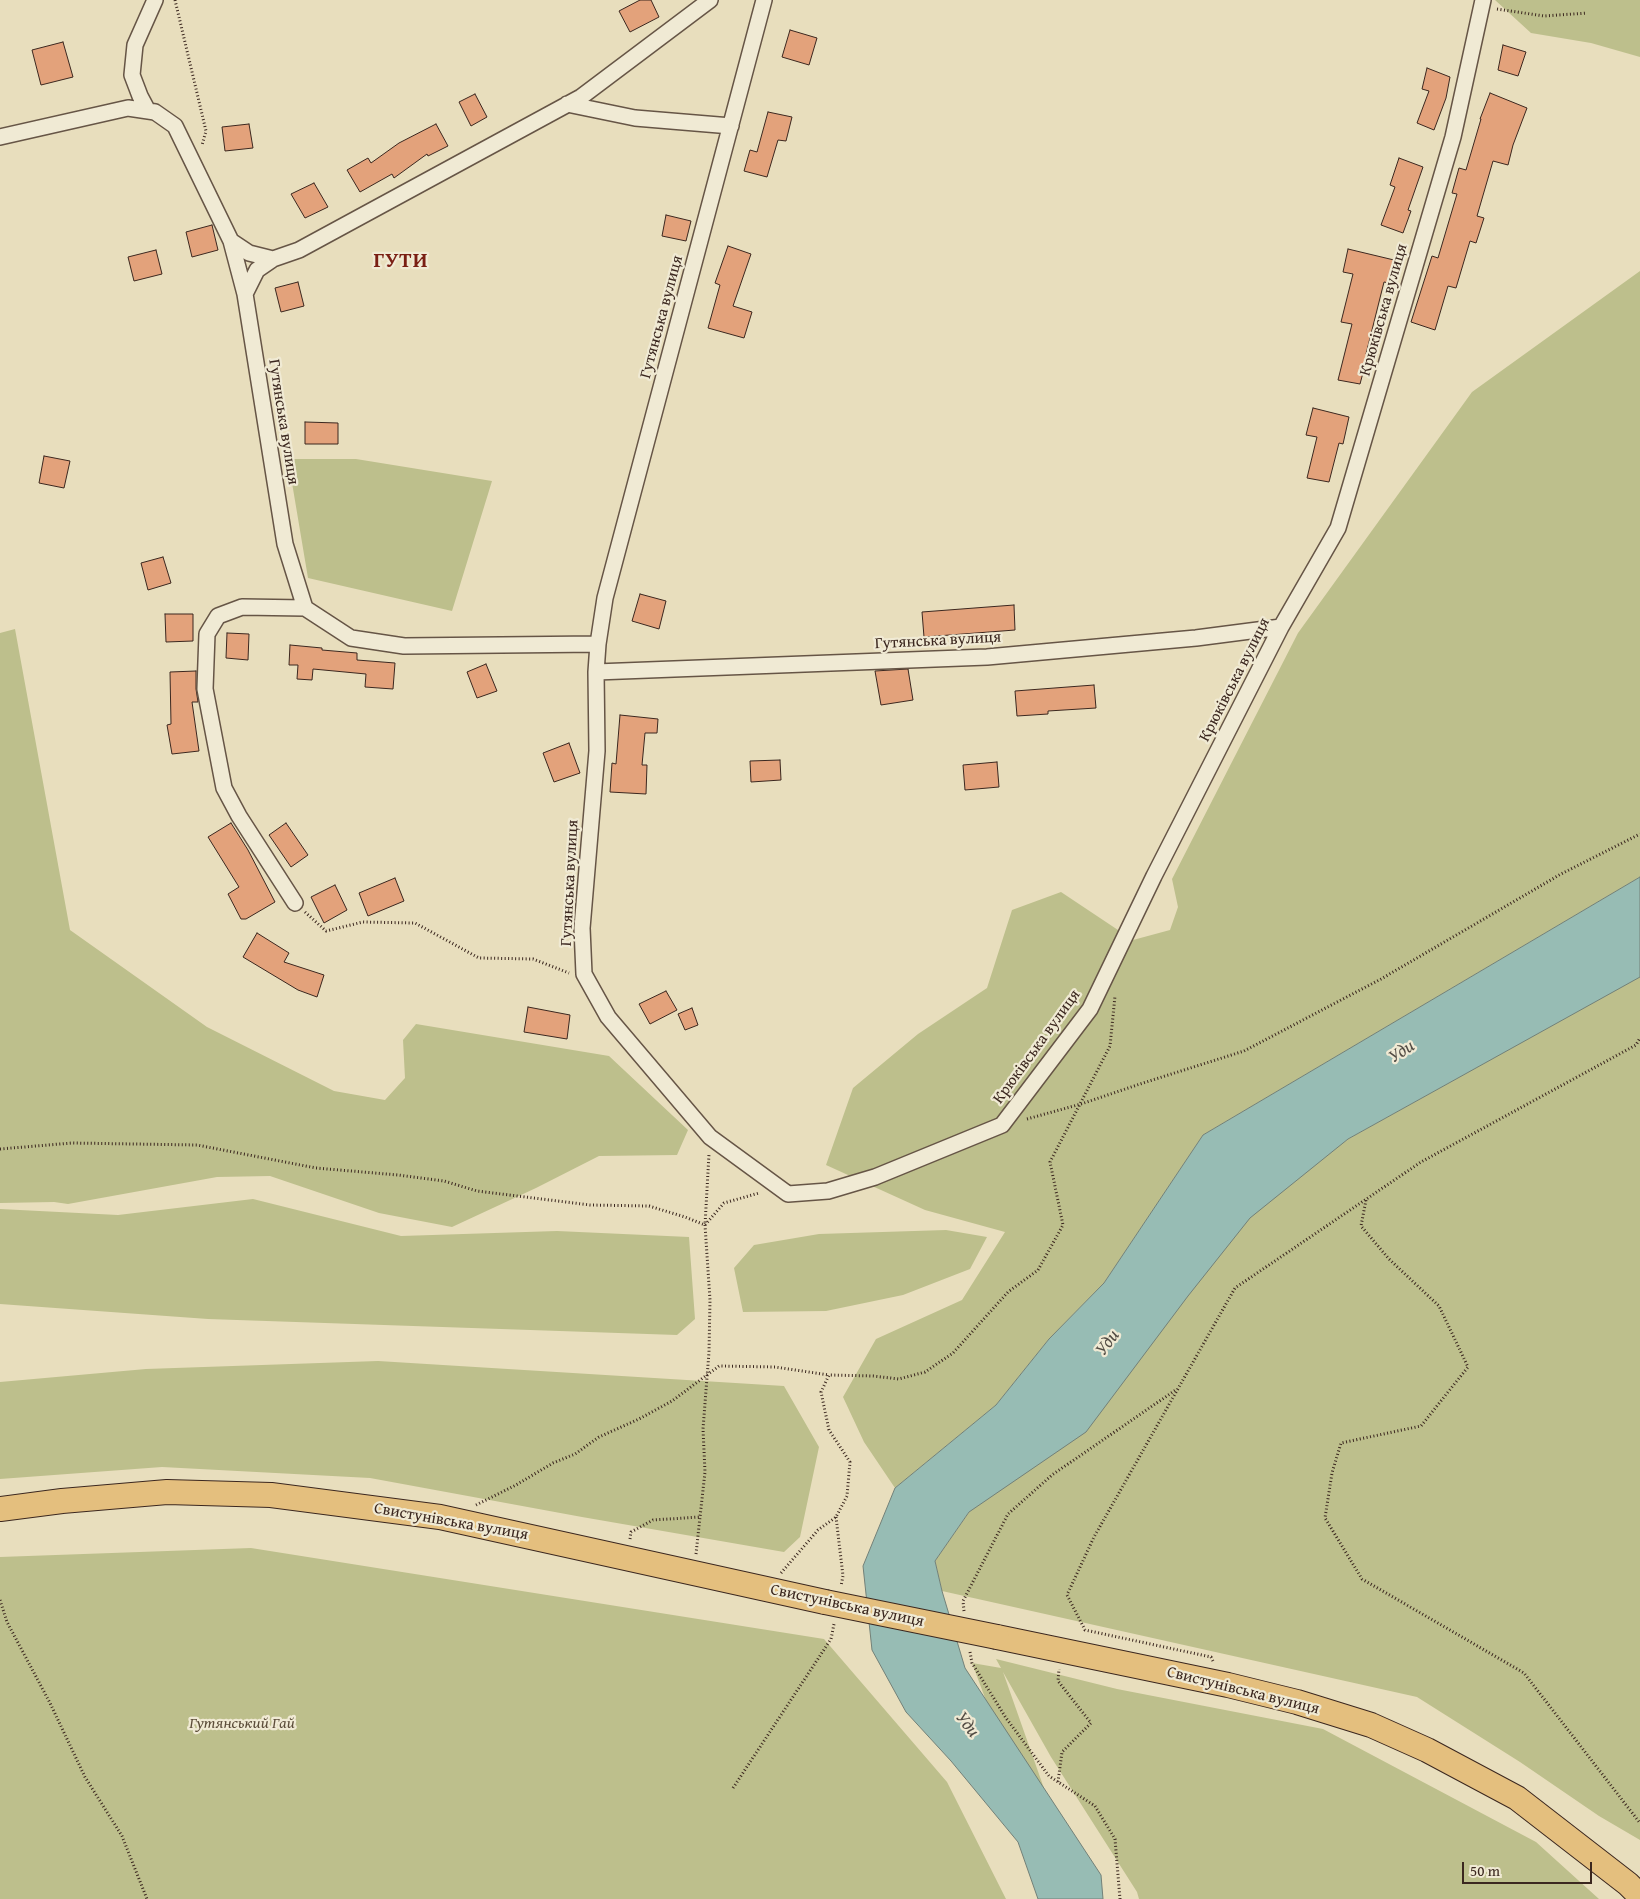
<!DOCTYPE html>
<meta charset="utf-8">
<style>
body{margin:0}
#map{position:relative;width:1640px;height:1899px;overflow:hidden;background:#e8debd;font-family:"Gentium Book Plus",serif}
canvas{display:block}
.scale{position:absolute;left:1462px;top:1862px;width:130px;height:22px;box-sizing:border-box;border:2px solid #3b271f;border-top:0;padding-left:6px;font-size:15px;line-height:18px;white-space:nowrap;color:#3b271f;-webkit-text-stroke:4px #f0ead4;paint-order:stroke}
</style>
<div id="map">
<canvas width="1640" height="1899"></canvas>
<div class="scale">50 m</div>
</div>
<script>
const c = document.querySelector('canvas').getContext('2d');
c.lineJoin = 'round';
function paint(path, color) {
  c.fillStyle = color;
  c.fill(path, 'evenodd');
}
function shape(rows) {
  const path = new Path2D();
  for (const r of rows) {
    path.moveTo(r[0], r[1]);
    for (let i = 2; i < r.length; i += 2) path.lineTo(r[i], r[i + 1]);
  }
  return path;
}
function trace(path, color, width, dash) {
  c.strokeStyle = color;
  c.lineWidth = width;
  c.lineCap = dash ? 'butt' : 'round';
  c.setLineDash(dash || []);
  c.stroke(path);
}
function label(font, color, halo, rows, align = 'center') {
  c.font = font + ' "Gentium Book Plus",serif';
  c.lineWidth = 4.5;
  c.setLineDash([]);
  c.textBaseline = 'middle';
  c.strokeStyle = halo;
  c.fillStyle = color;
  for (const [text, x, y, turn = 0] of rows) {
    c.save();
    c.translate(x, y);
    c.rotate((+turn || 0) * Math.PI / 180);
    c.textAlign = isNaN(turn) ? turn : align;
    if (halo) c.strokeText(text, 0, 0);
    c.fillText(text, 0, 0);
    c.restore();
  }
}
const green = shape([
 [1495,0,1640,0,1640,57,1591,43,1531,33],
 [1640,271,1640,877,1203,1135,1104,1283,1049,1339,996,1405,895,1488,864,1442,843,1397,876,1339,962,1300,1005,1232,925,1210,826,1165,853,1088,918,1034,987,988,1012,910,1061,892,1133,940,1170,930,1178,907,1172,879,1298,633,1472,392],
 [288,459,356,459,492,481,452,611,308,578],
 [15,629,70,930,207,1027,334,1091,385,1100,405,1078,403,1040,416,1024,609,1056,688,1130,677,1155,599,1156,536,1188,452,1227,379,1213,270,1176,217,1177,68,1204,54,1202,0,1203,0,633],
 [1640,976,1640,1840,1599,1816,1520,1762,1417,1697,942,1591,935,1561,972,1508,1245,1213,1348,1139],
 [253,1199,401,1236,557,1231,689,1237,695,1319,677,1335,208,1319,0,1304,0,1209,118,1215],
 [946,1230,987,1237,970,1269,903,1295,826,1311,743,1312,734,1268,754,1245,819,1234],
 [378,1361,784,1386,819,1447,800,1537,784,1552,582,1517,370,1478,162,1467,0,1479,0,1382,146,1369],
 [251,1548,824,1639,947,1782,1006,1899,0,1899,0,1557],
 [996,1659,1117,1689,1323,1729,1536,1842,1599,1899,1139,1899,1137,1892,1051,1757,1003,1672,1083,1899,1060,1899,972,1663,1001,1668]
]);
const water = shape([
 [1640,877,1640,977,1348,1139,1250,1218,1188,1296,1086,1432,969,1512,935,1561,942,1591,965,1668,1101,1875,1103,1899,1038,1899,1018,1842,951,1761,906,1712,872,1650,863,1566,895,1488,996,1405,1049,1339,1104,1283,1203,1135,1640,877]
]);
const building = shape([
 [640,0,651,0,659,17,630,32,619,11,640,0],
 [790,30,817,38,809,65,782,57,790,30],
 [63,42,73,77,41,85,32,50,63,42],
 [1503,45,1526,52,1518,76,1498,70,1503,45],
 [1427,68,1450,77,1446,98,1434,130,1417,123,1429,91,1422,89,1427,68],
 [1490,93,1527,108,1513,145,1508,165,1493,161,1477,216,1484,218,1476,243,1470,241,1456,288,1448,286,1435,330,1411,322,1432,256,1438,258,1457,194,1452,193,1459,168,1466,170,1481,119,1480,119,1490,93],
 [475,94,487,117,471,126,459,102,475,94],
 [768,112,792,117,786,141,778,140,767,177,744,171,750,150,757,152,768,112],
 [249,124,253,148,225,151,222,127,249,124],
 [436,124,448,146,428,156,427,154,394,178,392,174,360,192,347,170,368,158,371,163,399,143,436,124],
 [1399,158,1423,167,1408,210,1411,211,1403,233,1381,225,1395,187,1390,185,1399,158],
 [314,183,328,207,305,218,291,194,314,183],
 [666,215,691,221,686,241,662,236,666,215],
 [212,225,218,250,192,257,186,232,212,225],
 [728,246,751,254,733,306,752,312,744,338,708,328,720,285,715,283,728,246],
 [1348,249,1394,260,1389,283,1384,282,1366,354,1368,354,1360,384,1338,380,1352,324,1341,322,1353,274,1343,272,1348,249],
 [156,250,162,274,134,281,128,257,156,250],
 [298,282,304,306,281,312,275,288,298,282],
 [1313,408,1349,417,1343,444,1339,443,1329,482,1307,478,1317,437,1306,435,1313,408],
 [305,422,338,423,338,444,305,444,305,422],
 [44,456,70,461,64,488,39,483,44,456],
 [163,557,171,583,148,590,141,563,163,557],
 [640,594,666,601,659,629,632,621,640,594],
 [1014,605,1015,630,924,637,922,612,1014,605],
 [165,614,193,614,193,641,166,642,165,614],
 [227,633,249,634,248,660,226,658,227,633],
 [290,645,322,648,322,650,357,653,357,660,395,663,393,689,365,687,366,674,313,669,312,680,297,679,298,665,289,665,290,645],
 [486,664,497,691,477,698,467,672,486,664],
 [908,669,913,700,881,705,875,671,908,669],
 [196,671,196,689,198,702,192,702,199,751,172,754,167,725,171,724,170,672,196,671],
 [1094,685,1096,708,1048,711,1048,714,1017,716,1015,691,1094,685],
 [620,715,658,719,657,733,645,733,642,765,647,765,646,794,610,792,612,763,616,764,620,715],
 [569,743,580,773,554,782,543,753,569,743],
 [780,760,781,780,751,782,750,761,780,760],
 [997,762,999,787,965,790,963,765,997,762],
 [231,823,248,850,275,902,246,919,241,919,228,894,239,887,208,837,231,823],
 [286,823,308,855,291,867,269,835,286,823],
 [395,878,404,901,368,916,359,893,395,878],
 [335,885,347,910,324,923,311,897,335,885],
 [257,933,289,953,284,962,324,975,317,997,298,990,243,957,257,933],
 [666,991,677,1010,650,1024,639,1004,666,991],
 [528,1007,570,1015,567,1039,524,1032,528,1007],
 [692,1008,698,1025,685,1030,678,1014,692,1008]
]);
const path = shape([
 [175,0,206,131,202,145],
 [1497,9,1544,16,1587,13],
 [305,912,326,931,363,922,415,923,479,958,533,959,569,973],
 [1027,1119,1081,1104,1143,1083,1244,1051,1381,979,1561,874,1640,834],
 [0,1149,72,1143,197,1145,316,1168,398,1175,444,1181,477,1191,590,1205,649,1206,685,1217,705,1225,724,1203,759,1193],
 [1366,1200,1361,1226,1389,1259,1439,1306,1468,1367,1421,1426,1341,1443,1332,1473,1325,1518,1362,1579,1524,1673,1640,1823],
 [476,1505,516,1485,553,1463,575,1454,599,1437,639,1419,672,1401,719,1366,775,1367,829,1375],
 [836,1517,843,1576,841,1586],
 [630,1539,631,1532,653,1520,700,1517,705,1472,703,1429,709,1352,710,1300,705,1225,709,1154],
 [696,1554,700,1517],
 [781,1573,818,1530,836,1517,847,1496,850,1462,829,1430,821,1392,829,1375,873,1376,899,1379,925,1372,953,1353,1008,1292,1038,1270,1063,1225,1050,1162,1110,1046,1115,996],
 [0,1600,7,1622,50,1703,85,1777,122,1836,147,1899],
 [964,1611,963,1601,1008,1514,1052,1475,1177,1389],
 [970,1652,972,1663,1006,1718,1049,1776,1095,1806,1115,1839,1120,1899],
 [1213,1661,1211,1657,1085,1630,1067,1595,1094,1537,1235,1288,1421,1162,1636,1045,1640,1038],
 [1058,1782,1062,1752,1091,1723,1058,1681,1059,1669],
 [733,1788,831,1639,834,1624]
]);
const minor = shape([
 [764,0,605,598,598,644,596,672,597,751,582,928,584,974,608,1017,710,1137,788,1194,828,1191,875,1177,1002,1125,1090,1009,1154,876,1281,627,1338,528,1453,137,1483,0],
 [567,104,635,118,731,126],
 [148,111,140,96,132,75,135,45,155,0],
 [0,137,128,108,155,112,175,126,231,241,249,253,273,259,299,250,581,97,710,0],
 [231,241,245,294,285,544,305,608,351,638,404,646,598,644],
 [245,294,257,270,273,259],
 [596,672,987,657,1196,638,1281,627],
 [295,903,239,816,224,788,205,689,207,634,218,616,242,607,305,608]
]);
const primary = shape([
 [0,1509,62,1501,167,1492,271,1495,440,1517,825,1602],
 [997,1637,1228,1685,1297,1702,1371,1725,1427,1750,1517,1798,1628,1884,1640,1896]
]);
const primaryBridge = shape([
 [825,1602,997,1637]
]);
const streetNames = [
 ["Крюківська вулиця",1384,310,-74],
 ["Гутянська вулиця",662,317,-75],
 ["Гутянська вулиця",283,422,81],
 ["Гутянська вулиця",938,641,-3],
 ["Крюківська вулиця",1235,680,-63],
 ["Гутянська вулиця",570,883,-87],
 ["Крюківська вулиця",1037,1047,-54],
 ["Свистунівська вулиця",451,1522,10],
 ["Свистунівська вулиця",847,1606,12],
 ["Свистунівська вулиця",1243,1691,14]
];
const parkNames = [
 ["Гутянський Гай",242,1724]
];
const waterNames = [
 ["Уди",1402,1052,-33],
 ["Уди",1108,1343,-53],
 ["Уди",967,1725,53]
];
const districtNames = [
 ["ГУТИ",401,262]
];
paint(green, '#bdbf8c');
paint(water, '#97bcb4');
trace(water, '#728078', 1);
paint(building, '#e3a27b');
trace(building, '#3b271f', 1);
trace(minor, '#665546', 18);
trace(primary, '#3b271f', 26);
trace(path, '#3b271f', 3, [1, 2.5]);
trace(minor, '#f0ead4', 15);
trace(primary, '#e4bf7e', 24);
trace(primaryBridge, '#3b271f', 26, []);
trace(primaryBridge, '#e4bf7e', 24);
label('16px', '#3b271f', '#f0ead4', streetNames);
label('italic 16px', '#5c4d3a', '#f0ead4', parkNames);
label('italic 18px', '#524c44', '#f0ead4', waterNames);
c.letterSpacing = '1px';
label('bold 21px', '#7a1f14', '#f0ead4', districtNames);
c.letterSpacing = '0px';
</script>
